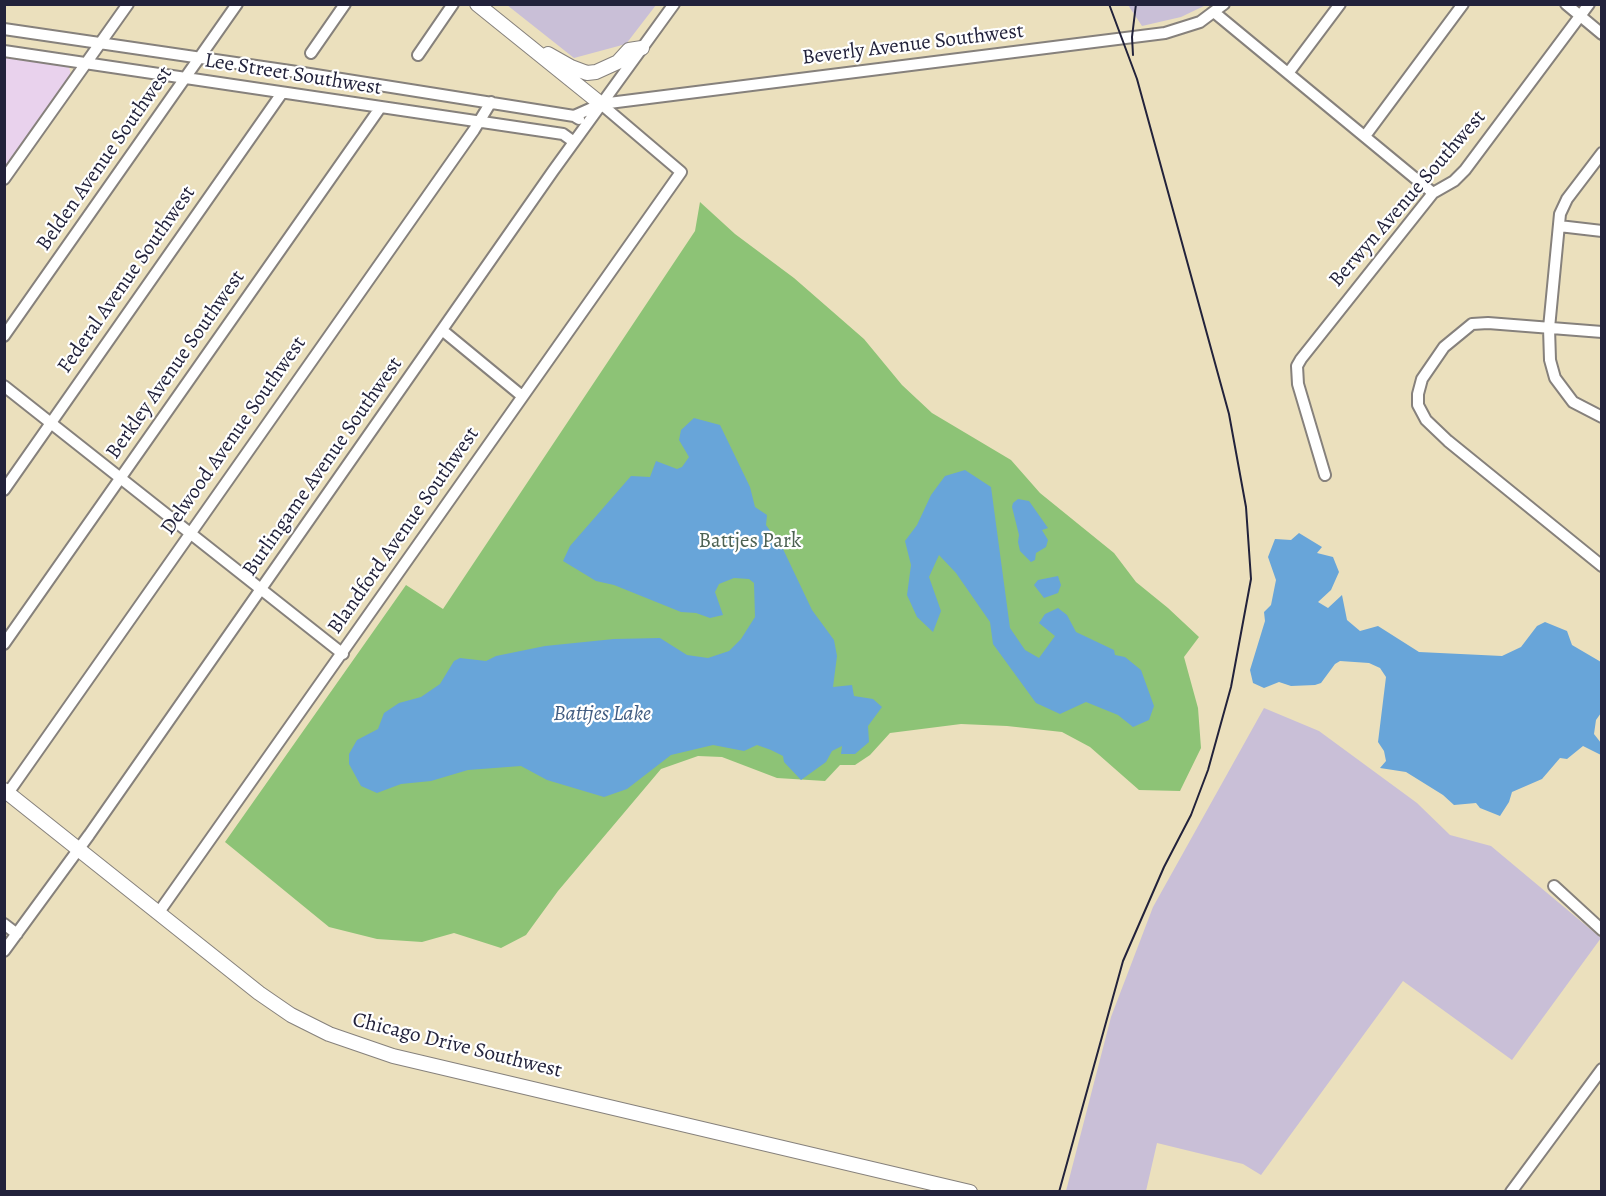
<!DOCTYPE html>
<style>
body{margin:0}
#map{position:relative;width:1606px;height:1196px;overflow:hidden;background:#ebe0bd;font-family:Alegreya,serif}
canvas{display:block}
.frame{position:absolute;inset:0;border:6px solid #22223b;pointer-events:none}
</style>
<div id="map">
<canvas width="1606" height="1196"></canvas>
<div class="frame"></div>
</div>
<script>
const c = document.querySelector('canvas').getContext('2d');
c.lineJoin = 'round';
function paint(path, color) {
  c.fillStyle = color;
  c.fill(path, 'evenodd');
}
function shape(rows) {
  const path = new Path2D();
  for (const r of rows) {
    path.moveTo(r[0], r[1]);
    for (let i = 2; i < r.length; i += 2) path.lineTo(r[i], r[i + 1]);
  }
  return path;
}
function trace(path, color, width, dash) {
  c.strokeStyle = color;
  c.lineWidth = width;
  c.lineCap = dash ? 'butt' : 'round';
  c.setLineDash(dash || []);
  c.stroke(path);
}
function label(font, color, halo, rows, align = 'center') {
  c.font = font + ' Alegreya,serif';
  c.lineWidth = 4.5;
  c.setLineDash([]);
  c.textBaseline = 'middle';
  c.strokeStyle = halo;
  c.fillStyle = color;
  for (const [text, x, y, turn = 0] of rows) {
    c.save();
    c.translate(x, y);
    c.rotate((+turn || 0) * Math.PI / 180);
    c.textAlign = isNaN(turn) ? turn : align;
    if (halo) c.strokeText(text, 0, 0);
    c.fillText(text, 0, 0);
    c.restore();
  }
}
const built = shape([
 [5,56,69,66,71,77,5,171]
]);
const industrial = shape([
 [507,5,656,5,626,44,574,58],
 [1128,5,1206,5,1181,17,1142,26],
 [1264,708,1319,731,1417,803,1450,835,1491,846,1601,938,1512,1060,1403,981,1261,1175,1243,1164,1157,1143,1146,1191,1066,1191,1111,1017,1153,907]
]);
const green = shape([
 [700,202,735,234,794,278,864,339,902,385,932,413,1011,460,1040,493,1114,553,1136,582,1168,608,1199,637,1184,657,1198,708,1201,748,1180,791,1139,790,1090,747,1062,732,1007,726,961,724,890,733,870,755,855,765,840,765,825,781,777,778,722,757,698,756,661,769,558,891,526,935,501,948,454,933,422,942,377,939,329,927,225,842,406,585,443,609,695,231]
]);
const water = shape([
 [694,418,720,425,750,487,755,507,767,515,766,525,783,549,812,610,834,640,837,656,833,687,852,685,854,696,873,699,882,707,868,726,869,742,855,754,841,754,842,746,832,751,826,762,801,780,784,762,783,756,771,750,757,745,744,751,713,745,671,755,627,789,604,797,547,780,521,766,468,770,431,781,401,784,377,793,361,786,349,764,349,754,357,740,378,729,384,713,399,703,421,697,440,684,454,661,460,658,486,661,496,656,545,646,614,639,660,638,687,655,708,658,729,651,741,639,755,617,754,583,749,579,734,578,719,584,715,592,723,615,710,618,696,613,681,612,614,585,596,581,563,561,570,546,631,476,650,477,656,461,677,469,682,467,689,457,679,440,681,430],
 [965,470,991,487,1010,628,1025,650,1039,658,1055,636,1039,623,1045,614,1058,608,1067,615,1076,632,1114,650,1115,655,1125,657,1141,670,1154,706,1149,720,1133,727,1118,715,1086,702,1060,714,1036,703,993,644,990,622,956,573,939,555,929,577,941,611,933,632,917,617,907,595,911,565,905,541,917,525,931,495,945,476],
 [1018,499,1029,501,1048,528,1042,530,1048,540,1046,547,1036,553,1035,560,1031,562,1020,551,1018,542,1019,535,1012,507,1013,503],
 [1299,533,1322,547,1317,553,1333,557,1339,572,1331,590,1318,602,1328,608,1342,595,1347,620,1360,631,1378,626,1419,652,1502,656,1521,647,1537,626,1545,622,1567,631,1572,645,1601,662,1601,713,1596,720,1594,734,1601,743,1601,755,1583,746,1567,759,1560,758,1542,779,1512,792,1509,802,1500,816,1480,808,1476,803,1454,805,1443,795,1406,772,1380,768,1386,761,1384,751,1378,742,1386,677,1380,668,1369,663,1340,661,1335,664,1321,683,1315,685,1291,686,1279,682,1264,688,1253,683,1250,670,1265,621,1264,612,1271,605,1276,580,1268,557,1275,539,1291,540],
 [1058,576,1061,585,1058,593,1044,598,1034,585,1038,580]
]);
const minor = shape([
 [1566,4,1602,34],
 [1215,13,1433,193],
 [4,29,297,72,574,116,579,119],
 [4,51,563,134,574,142],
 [311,53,345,4],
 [418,55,453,4],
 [1289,72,1340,4],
 [574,116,601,104,1165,33,1200,22,1224,4],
 [1365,136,1463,4],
 [1602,153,1567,199,1560,214,1549,328,1550,360,1555,378,1573,402,1602,417],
 [4,179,128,4],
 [1559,226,1602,231],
 [442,330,522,396],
 [1602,332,1488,323,1472,324,1444,347,1422,379,1418,394,1418,405,1426,420,1448,441,1602,566],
 [4,336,237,4],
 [4,386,343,654],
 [1325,475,1298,384,1297,366,1301,359,1433,193,1454,181,1465,170,1589,4],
 [4,490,282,93],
 [4,644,380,108],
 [8,793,474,130,491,102],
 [1554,886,1602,930],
 [159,912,681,172,601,104],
 [4,924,17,934],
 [4,951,89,835,553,171,674,4],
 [1511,1192,1602,1069]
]);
const major = shape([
 [477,4,601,104],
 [548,54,571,67,587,73,596,72,618,62,629,50,642,48],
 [4,790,259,993,291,1015,329,1034,393,1056,970,1192]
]);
const rail = shape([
 [1133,55,1132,37,1136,4],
 [1059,1192,1123,961,1164,867,1191,815,1208,770,1231,687,1251,579,1246,507,1229,414,1137,79,1109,4]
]);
const streetNames = [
 ["Beverly Avenue Southwest",913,45,-7],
 ["Lee Street Southwest",293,75,9],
 ["Belden Avenue Southwest",105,159,-55],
 ["Berwyn Avenue Southwest",1408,199,-49],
 ["Federal Avenue Southwest",127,280,-55],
 ["Berkley Avenue Southwest",176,365,-55],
 ["Delwood Avenue Southwest",234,436,-55],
 ["Burlingame Avenue Southwest",323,467,-55],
 ["Blandford Avenue Southwest",404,531,-55],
 ["Chicago Drive Southwest",457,1046,14]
];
const parkNames = [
 ["Battjes Park",750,542]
];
const waterNames = [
 ["Battjes Lake",602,715]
];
paint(built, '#e9d2ed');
paint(industrial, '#c9bfd7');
paint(green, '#8dc376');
paint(water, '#68a5d9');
trace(minor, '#86817c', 14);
trace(major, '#86817c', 16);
trace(minor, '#fff', 10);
trace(major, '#fff', 14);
trace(rail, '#22223b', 2);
label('21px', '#22223b', '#fff', streetNames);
label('21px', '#4d6253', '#fff', parkNames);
label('italic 22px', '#425d82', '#fff', waterNames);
</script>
